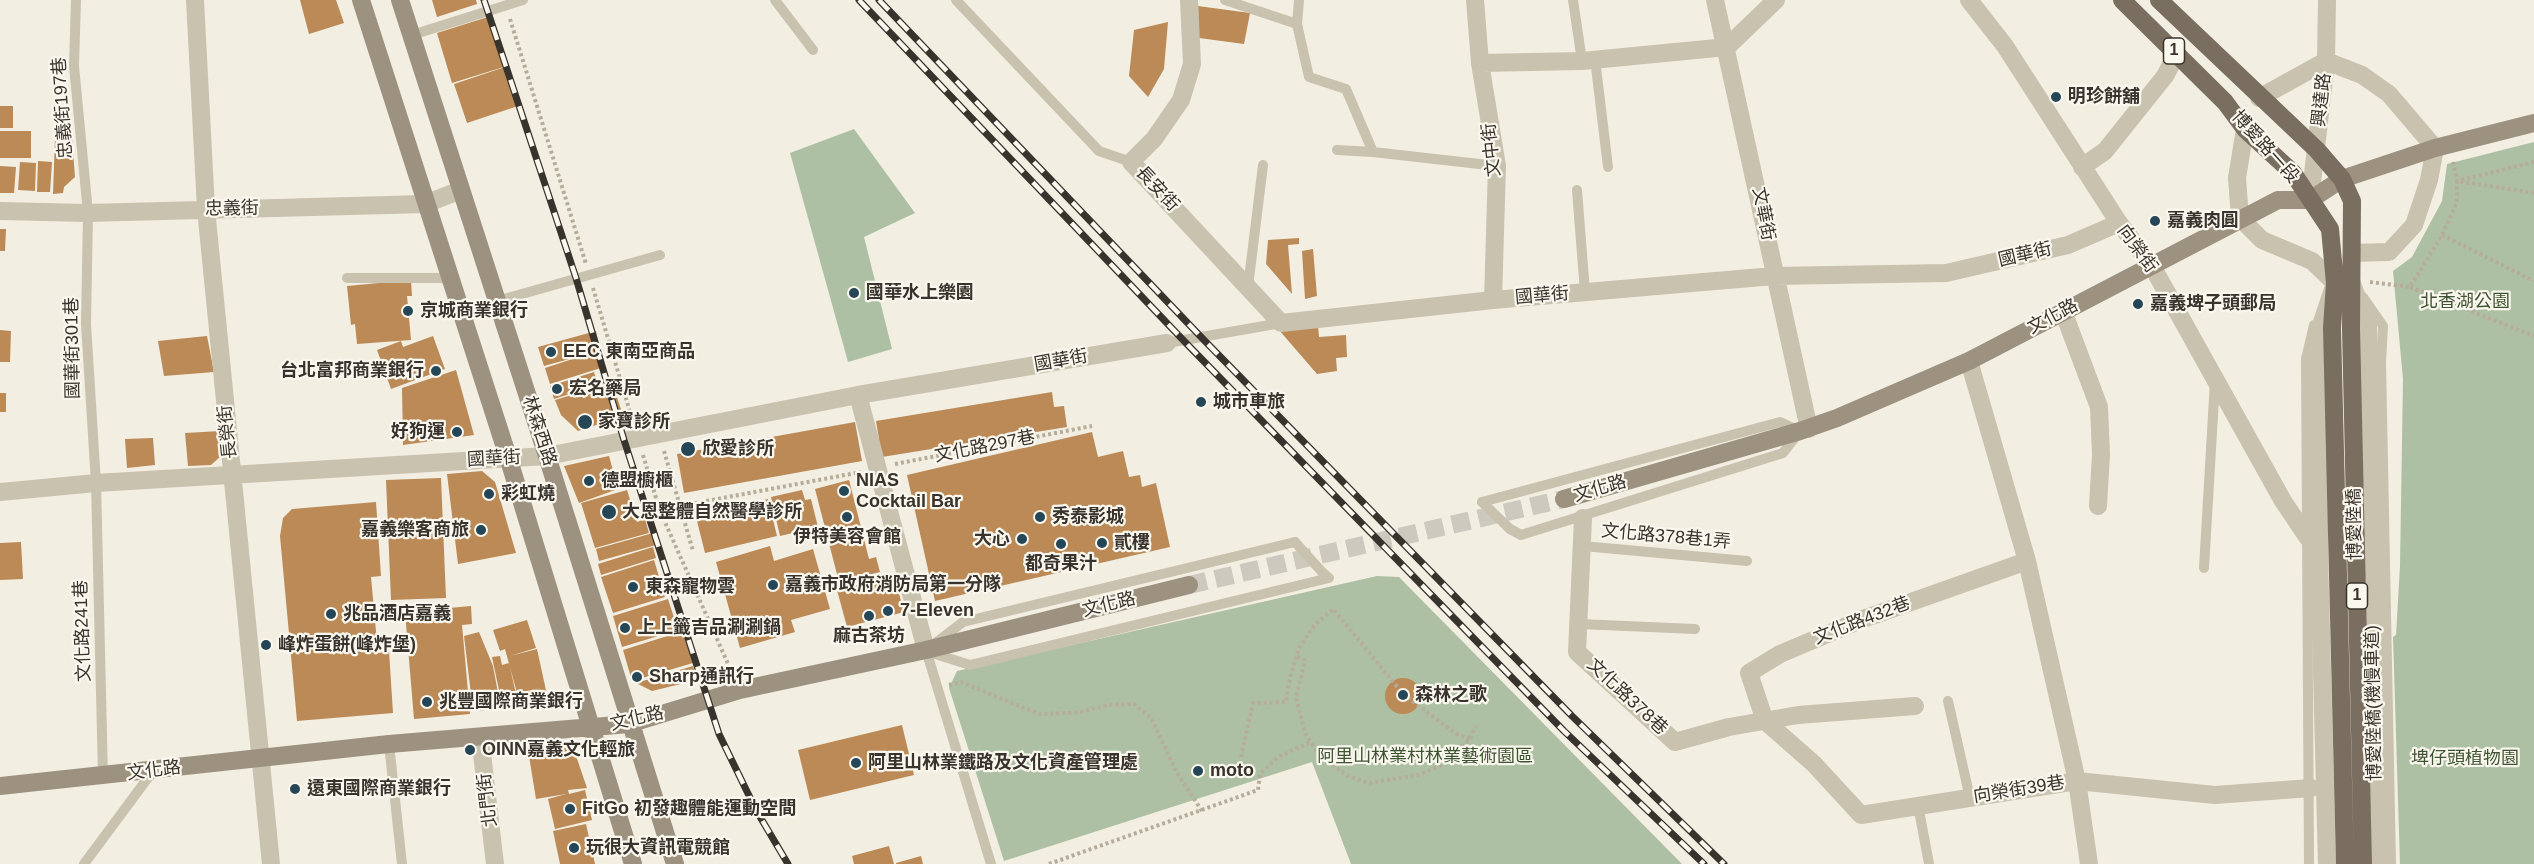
<!DOCTYPE html>
<meta charset="utf-8">
<style>
body{margin:0}
canvas{display:block;background:#f2eee2}
</style>
<canvas width="2534" height="864"></canvas>
<script>
const c = document.querySelector('canvas').getContext('2d');
c.lineJoin = 'round';
function paint(path, color) {
  c.fillStyle = color;
  c.fill(path, 'evenodd');
}
function shape(rows) {
  const path = new Path2D();
  for (const r of rows) {
    if (r.length === 3) {
      path.moveTo(r[0] + r[2], r[1]);
      path.arc(r[0], r[1], r[2], 0, 2 * Math.PI);
      continue;
    }
    path.moveTo(r[0], r[1]);
    for (let i = 2; i < r.length; i += 2) path.lineTo(r[i], r[i + 1]);
  }
  return path;
}
function trace(path, color, width, dash) {
  c.strokeStyle = color;
  c.lineWidth = width;
  c.lineCap = dash ? 'butt' : 'round';
  c.setLineDash(dash || []);
  c.stroke(path);
}
function label(font, color, halo, rows, align = 'center') {
  c.font = font + ' Arial,"Noto Sans TC",sans-serif';
  c.lineWidth = 4.5;
  c.setLineDash([]);
  c.textBaseline = 'middle';
  c.strokeStyle = halo;
  c.fillStyle = color;
  for (const [text, x, y, turn = 0] of rows) {
    c.save();
    c.translate(x, y);
    c.rotate((+turn || 0) * Math.PI / 180);
    c.textAlign = isNaN(turn) ? turn : align;
    if (halo) c.strokeText(text, 0, 0);
    c.fillText(text, 0, 0);
    c.restore();
  }
}
const green = shape([
 [854,129,915,213,864,237,892,349,848,362,790,153],
 [2534,142,2534,864,2400,864,2393,637,2396,635,2400,566,2403,379,2393,271,2412,257,2442,201,2447,164],
 [1377,576,1399,577,1682,864,1351,864,1312,762,1004,861,949,688,957,671]
]);
const building = shape([
 [300,0,336,0,344,23,309,34],
 [432,0,476,0,477,4,437,17],
 [1198,6,1250,13,1244,44,1199,38],
 [491,16,507,66,452,83,437,33],
 [1168,22,1164,69,1148,97,1129,76,1134,30],
 [505,67,518,106,467,123,454,84],
 [0,106,13,106,13,128,0,128],
 [0,131,31,131,31,158,0,158],
 [55,138,72,139,75,177,64,187,63,193,53,194],
 [38,161,52,162,50,192,37,192],
 [20,162,36,163,35,191,18,190],
 [0,166,16,167,14,193,0,193],
 [0,229,6,229,5,251,0,251],
 [1299,238,1299,244,1288,245,1292,294,1266,264,1268,240],
 [1313,249,1317,296,1305,299,1302,251],
 [411,280,412,296,407,296,411,340,357,344,355,324,351,325,347,286],
 [1318,326,1319,337,1346,335,1347,357,1336,358,1337,371,1317,374,1279,330],
 [0,330,11,331,10,362,0,362],
 [596,331,604,367,550,384,545,368,591,353,544,366,538,347],
 [207,336,214,372,164,376,158,341],
 [433,336,445,369,391,389,377,350,401,341,403,347],
 [456,370,474,435,403,445,402,388],
 [594,372,598,385,554,399,550,386],
 [608,384,610,399,617,397,623,416,578,431,561,415,555,400],
 [1052,392,1054,407,1064,406,1067,427,882,457,876,421],
 [0,393,6,393,6,412,0,412],
 [855,422,862,461,684,493,677,454],
 [220,431,222,455,211,465,188,466,185,433],
 [1092,432,1098,457,1123,451,1129,477,1140,475,1142,487,1156,483,1170,547,935,601,907,475],
 [153,438,155,465,127,468,125,439],
 [609,456,618,489,579,503,564,466],
 [482,471,495,482,516,553,458,564,447,474],
 [441,478,446,598,391,600,386,480],
 [849,480,869,559,876,557,880,572,839,582,815,489],
 [627,490,637,522,645,519,649,533,595,548,581,503],
 [802,490,805,500,811,499,818,527,780,536,771,497],
 [768,499,777,536,705,553,696,517],
 [376,502,381,576,371,577,378,653,389,651,393,713,297,721,280,536,283,518,292,509],
 [653,533,656,545,599,561,596,549],
 [21,542,23,579,0,580,0,543],
 [770,546,774,561,813,549,830,609,791,620,795,632,740,648,716,562],
 [653,547,656,558,601,575,598,564],
 [654,560,665,597,613,613,601,577],
 [894,575,904,612,847,627,837,590],
 [668,599,678,630,622,647,613,616],
 [471,606,472,624,462,625,470,714,414,719,405,612],
 [527,620,536,648,510,656,537,649,547,695,538,704,519,709,518,705,503,709,492,657,500,656,502,665,509,663,516,694,541,688,517,693,505,649,500,651,493,630],
 [683,631,693,663,632,681,623,650],
 [479,632,493,666,501,709,473,711,464,636],
 [693,666,697,680,652,691,636,683],
 [1403,696,18],
 [902,725,914,775,810,800,798,750],
 [561,745,561,748,573,747,587,788,568,790,569,794,585,790,592,820,555,829,548,799,566,794,536,799,528,750],
 [586,824,595,864,560,864,553,831],
 [889,846,894,864,854,864,852,856],
 [921,856,923,864,896,864,896,863]
]);
const secondaryTunnel = shape([
 [1189,585,1564,499]
]);
const path = shape([
 [510,19,586,264],
 [2453,162,2457,181,2534,162],
 [2442,235,2534,281],
 [2370,282,2410,287,2442,235,2457,202,2457,181,2534,193],
 [2410,287,2534,336],
 [593,288,633,422],
 [664,451,680,506,861,472],
 [643,455,660,511,733,675],
 [895,464,1092,426],
 [680,506,693,551],
 [1297,657,1305,660,1296,697,1305,733,1320,756,1348,776,1369,783,1418,775,1440,766,1470,739,1476,726],
 [949,685,961,682,1039,714,1075,713,1109,705,1134,704,1151,718,1177,773,1202,811],
 [1241,757,1253,703,1286,702,1290,678,1299,648,1314,626,1333,609,1403,694,1455,733,1470,739],
 [1049,864,1258,790,1260,774,1278,757,1310,742]
]);
const lane = shape([
 [76,0,74,66,88,213,86,324,96,483,103,777],
 [775,0,813,50],
 [956,0,1099,151,1131,162],
 [1225,0,1297,24,1309,77,1346,89,1373,152,1497,166],
 [1573,0,1582,61],
 [1297,24,1299,0],
 [412,35,523,0],
 [1595,59,1608,167],
 [1337,150,1373,152],
 [1577,190,1585,292],
 [347,278,451,278],
 [1248,287,1263,165],
 [2363,297,2383,326,2381,362,2391,864],
 [497,301,660,255],
 [1167,343,1281,323],
 [1482,502,1780,422,1800,431,1783,453,1521,535,1510,529],
 [1583,546,1747,561],
 [2204,568,2215,381],
 [1579,624,1695,629],
 [933,645,963,622,1295,542],
 [926,650,991,864],
 [929,652,970,665,1329,578,1323,573],
 [1948,701,1970,798],
 [389,744,402,864],
 [1918,805,1929,864],
 [84,864,153,771],
 [2309,864,2306,359,2314,325]
]);
const street = shape([
 [195,0,206,209,271,864],
 [1189,0,1192,64,1181,100,1154,139,1131,162,1281,323,1493,300,1774,276,1946,273,2068,245,2119,223],
 [1475,0,1480,63,1497,166,1493,300],
 [1715,0,1809,429],
 [1969,0,2005,46,2119,223,2152,266,2283,501,2308,538],
 [1480,63,1582,61,1727,47,1776,0],
 [2259,98,2326,61,2362,75,2389,94,2435,148,2429,180,2414,225,2389,252,2352,253],
 [2245,129,2237,178,2240,218,2262,240,2312,261,2335,283,2320,328,2319,555,2327,864],
 [2082,167,2105,151,2165,76,2177,53],
 [2310,200,2326,61,2327,0],
 [0,211,88,213,425,204,461,190],
 [2352,284,2368,327,2378,864],
 [2063,311,2099,407,2101,454,2098,506],
 [1969,361,2027,561,2077,781,2089,864],
 [858,395,926,650],
 [0,492,96,483,547,456,858,395,1167,343],
 [1583,518,1577,652,1675,742,1729,727,1798,715,1915,706],
 [2027,561,1863,619,1780,654,1749,673,1765,721,1814,764,1861,815,2077,781,2215,795,2311,788],
 [480,737,495,864]
]);
const secondary = shape([
 [361,0,508,457,633,864],
 [400,0,547,456,675,864],
 [1564,499,1800,431,1837,418,1969,361,2278,200,2310,200,2342,179,2435,148,2534,123],
 [0,786,389,744,629,724,740,690,926,650,1189,585]
]);
const primary = shape([
 [2122,0,2225,102,2245,129,2293,173,2330,229,2335,283,2332,328,2345,864],
 [2159,0,2317,150,2342,179,2352,201,2351,328,2363,864]
]);
const rail = shape([
 [484,0,576,278,624,440,719,734,756,810,788,864],
 [859,0,1185,342,1564,731,1704,864],
 [879,0,1203,339,1572,716,1724,864]
]);
const laneBridge = shape([
 [1482,502,1510,529],
 [1295,542,1323,573]
]);
const markers = [
 [2056,97,6,"#254656"],
 [2155,221,6,"#254656"],
 [854,293,6,"#254656"],
 [2138,304,6,"#254656"],
 [408,311,6,"#254656"],
 [551,352,6,"#254656"],
 [436,371,6,"#254656"],
 [557,389,6,"#254656"],
 [1201,402,6,"#254656"],
 [585,422,8,"#254656"],
 [457,432,6,"#254656"],
 [688,449,8,"#254656"],
 [589,481,6,"#254656"],
 [844,491,6,"#254656"],
 [489,494,6,"#254656"],
 [609,512,8,"#254656"],
 [847,517,6,"#254656"],
 [1040,517,6,"#254656"],
 [481,530,6,"#254656"],
 [1022,539,6,"#254656"],
 [1102,543,6,"#254656"],
 [1061,544,6,"#254656"],
 [773,585,6,"#254656"],
 [633,587,6,"#254656"],
 [888,611,6,"#254656"],
 [331,614,6,"#254656"],
 [869,616,6,"#254656"],
 [625,628,6,"#254656"],
 [266,645,6,"#254656"],
 [637,677,6,"#254656"],
 [1403,695,6,"#254656"],
 [427,702,6,"#254656"],
 [470,750,6,"#254656"],
 [856,763,6,"#254656"],
 [1198,771,6,"#254656"],
 [295,789,6,"#254656"],
 [570,809,6,"#254656"],
 [574,848,6,"#254656"]
];
const shields = [
 [2174,51,21],
 [2357,596,21]
];
const shieldNames = [
 ["1",2174,51],
 ["1",2357,596]
];
const poiNames = [
 ["明珍餅舖",2068,97],
 ["嘉義肉圓",2167,221],
 ["國華水上樂園",866,293],
 ["嘉義埤子頭郵局",2150,304],
 ["京城商業銀行",420,311],
 ["EEC 東南亞商品",563,352],
 ["台北富邦商業銀行",424,371,"right"],
 ["宏名藥局",569,389],
 ["城市車旅",1213,402],
 ["家寶診所",598,422],
 ["好狗運",445,432,"right"],
 ["欣愛診所",702,449],
 ["德盟櫥櫃",601,481],
 ["NIAS",856,481],
 ["Cocktail Bar",856,502],
 ["彩虹燒",501,494],
 ["大恩整體自然醫學診所",622,512],
 ["秀泰影城",1052,517],
 ["嘉義樂客商旅",469,530,"right"],
 ["伊特美容會館",847,537,"center"],
 ["大心",1010,539,"right"],
 ["貳樓",1114,543],
 ["都奇果汁",1061,564,"center"],
 ["嘉義市政府消防局第一分隊",785,585],
 ["東森寵物雲",645,587],
 ["7-Eleven",900,611],
 ["兆品酒店嘉義",343,614],
 ["上上籤吉品涮涮鍋",637,628],
 ["麻古茶坊",869,636,"center"],
 ["峰炸蛋餅(峰炸堡)",278,645],
 ["Sharp通訊行",649,677],
 ["森林之歌",1415,695],
 ["兆豐國際商業銀行",439,702],
 ["OINN嘉義文化輕旅",482,750],
 ["阿里山林業鐵路及文化資產管理處",868,763],
 ["moto",1210,771],
 ["遠東國際商業銀行",307,789],
 ["FitGo 初發趣體能運動空間",582,809],
 ["玩很大資訊電競館",586,848]
];
const streetNames = [
 ["興達路",2322,100,-84],
 ["忠義街197巷",63,108,-94],
 ["博愛路一段",2265,147,48],
 ["文中街",1492,150,-96],
 ["長安街",1157,189,47],
 ["忠義街",232,209,-1],
 ["文華街",1763,214,79],
 ["向榮街",2137,249,54],
 ["國華街",2025,255,-13],
 ["國華街",1542,296,-5],
 ["文化路",2053,317,-28],
 ["國華街301巷",73,348,-91],
 ["國華街",1061,361,-10],
 ["林森西路",539,431,72],
 ["長榮街",228,432,-96],
 ["文化路297巷",985,447,-11],
 ["國華街",494,459,-3],
 ["文化路",1600,489,-16],
 ["博愛陸橋",2355,524,-91],
 ["文化路378巷1弄",1666,537,5],
 ["文化路",1109,605,-14],
 ["文化路432巷",1862,621,-21],
 ["文化路241巷",83,631,-92],
 ["文化路378巷",1627,697,43],
 ["博愛陸橋(機慢車道)",2374,703,-91],
 ["文化路",637,719,-13],
 ["文化路",154,771,-7],
 ["向榮街39巷",2019,790,-9],
 ["北門街",488,800,-97]
];
const parkNames = [
 ["北香湖公園",2465,302],
 ["阿里山林業村林業藝術園區",1425,757],
 ["埤仔頭植物園",2465,759]
];
paint(green, '#aec0a3');
paint(building, '#bb8a56');
trace(secondaryTunnel, '#cdc9be', 18, [18, 9]);
trace(path, '#b5ac99', 4, [3, 3]);
trace(lane, '#c9c2ae', 10);
trace(street, '#c9c2ae', 18);
trace(secondary, '#9d9280', 18);
trace(primary, '#796e5f', 18);
trace(rail, '#38332c', 7);
trace(rail, '#f9f7ee', 4.5, [14]);
trace(laneBridge, '#c9c2ae', 10);
for (const [x, y, r, color] of markers) {
  const dot = new Path2D();
  dot.arc(x, y, r, 0, 2 * Math.PI);
  c.fillStyle = color;
  c.fill(dot);
  trace(dot, '#f9f7ee', 2);
}
for (const [x, y, w] of shields) {
  const box = new Path2D();
  box.roundRect(x - w / 2, y - 13, w, 26, 4.5);
  c.fillStyle = '#f9f7ee';
  c.fill(box);
  trace(box, '#38332c', 1.5);
}
label('bold 16px', '#38332c', null, shieldNames);
label('bold 18px', '#38332c', '#f9f7ee', poiNames, 'left');
label('18px', '#38332c', '#f9f7ee', streetNames);
label('18px', '#3f5432', '#f9f7ee', parkNames);
</script>
